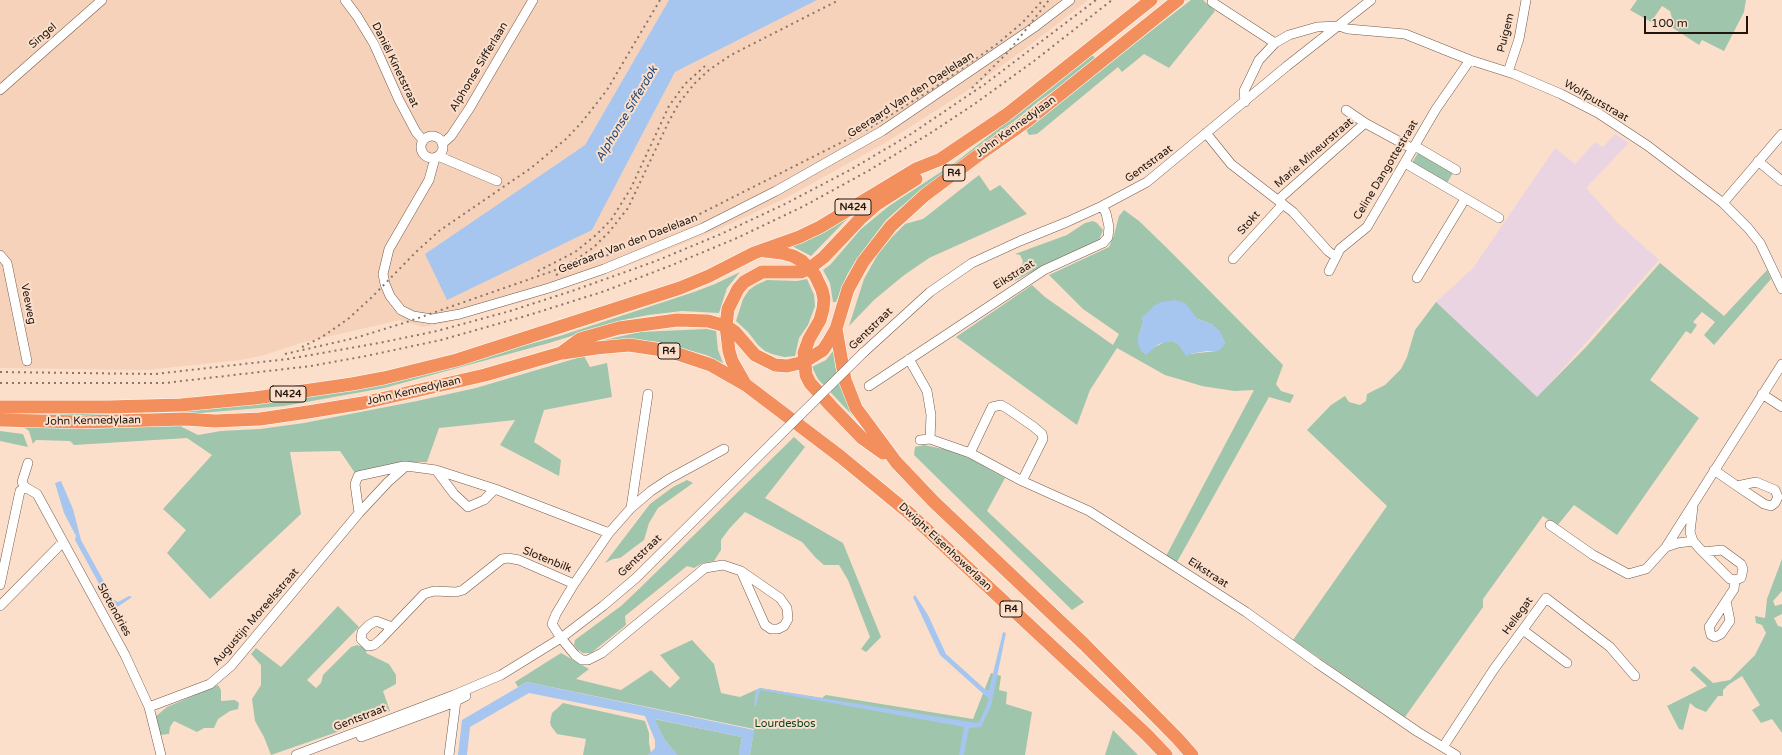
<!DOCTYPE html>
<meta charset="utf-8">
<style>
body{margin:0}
#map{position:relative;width:1782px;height:755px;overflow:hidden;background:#fcdfcb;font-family:"Varela Round",sans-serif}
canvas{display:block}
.scale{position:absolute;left:1644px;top:16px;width:104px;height:18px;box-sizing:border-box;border:2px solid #20160f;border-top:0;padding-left:5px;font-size:12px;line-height:14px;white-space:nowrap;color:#20160f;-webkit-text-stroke:3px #fcdfcb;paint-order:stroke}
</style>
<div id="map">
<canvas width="1782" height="755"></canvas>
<div class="scale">100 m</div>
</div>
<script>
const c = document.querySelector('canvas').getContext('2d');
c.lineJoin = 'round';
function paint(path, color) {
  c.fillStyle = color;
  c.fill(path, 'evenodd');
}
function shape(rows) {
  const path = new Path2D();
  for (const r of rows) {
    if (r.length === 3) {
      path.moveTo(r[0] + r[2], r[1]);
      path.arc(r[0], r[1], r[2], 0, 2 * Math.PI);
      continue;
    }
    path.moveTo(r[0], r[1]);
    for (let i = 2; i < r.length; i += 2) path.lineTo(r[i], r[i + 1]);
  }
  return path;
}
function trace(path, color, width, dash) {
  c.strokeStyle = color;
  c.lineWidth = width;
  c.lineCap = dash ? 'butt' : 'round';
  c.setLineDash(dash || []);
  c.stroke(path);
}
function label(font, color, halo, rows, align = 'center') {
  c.font = font + ' "Varela Round",sans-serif';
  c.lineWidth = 4;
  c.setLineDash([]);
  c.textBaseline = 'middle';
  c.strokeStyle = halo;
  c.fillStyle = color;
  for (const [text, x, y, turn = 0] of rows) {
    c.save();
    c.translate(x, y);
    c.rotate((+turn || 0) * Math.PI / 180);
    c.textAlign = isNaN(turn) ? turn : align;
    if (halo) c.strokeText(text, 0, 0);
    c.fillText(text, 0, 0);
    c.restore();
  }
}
const built = shape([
 [0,0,669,0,585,145,425,254,592,230,675,72,817,0,1088,0,1025,49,965,92,885,143,784,199,719,229,653,256,599,276,525,301,450,322,423,327,400,320,301,343,264,355,241,360,147,370,0,368]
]);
const education = shape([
 [1615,134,1629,143,1586,188,1618,223,1659,260,1537,398,1436,302,1473,268,1555,148,1575,164,1595,142,1603,147]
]);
const green = shape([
 [1191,0,1203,0,1215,11,1169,68,1144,54,1122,72,1118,67,1037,134,1029,135,1025,128],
 [1637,0,1746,0,1744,12,1724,51,1702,40,1699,45,1670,26,1672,18,1670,11,1662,6,1651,22,1630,10],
 [1092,55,1096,59,1068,82,1039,101,1000,133,902,206,886,220,856,260,847,275,836,302,833,302,830,283,823,270,830,265,861,229,889,206,956,162],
 [1419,151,1454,171,1447,183,1412,163],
 [979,175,990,191,1000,185,1027,214,929,258,903,276,874,300,849,326,864,279,878,254,892,237,905,224,923,219],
 [1124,210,1139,221,1169,250,1283,365,1276,384,1281,391,1294,395,1290,403,1269,397,1177,562,1166,556,1254,390,1234,391,1202,386,1165,375,1117,348,1090,390,1077,425,956,337,1032,285,1045,297,1113,345,1119,334,1083,309,1049,275,1109,247,1114,235,1119,216],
 [1198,319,1211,324,1219,331,1225,343,1217,351,1189,354,1177,343,1172,341,1165,342,1153,348,1138,337,1143,323],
 [854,213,844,222,811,256,792,246],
 [1093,221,1097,223,1103,230,1099,240,1094,244,1048,263,1015,281,1016,268,1022,266,1023,261,1020,255,1015,254,1067,235,1085,223],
 [1660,263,1724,316,1767,270,1771,279,1714,345,1704,335,1715,322,1702,312,1693,322,1697,325,1691,334,1686,331,1650,380,1699,418,1617,535,1574,505,1557,526,1543,516,1483,599,1483,607,1405,717,1293,640,1387,506,1307,430,1331,405,1345,396,1349,402,1360,405,1366,401,1367,394,1385,385,1401,369,1407,357,1415,330,1436,302,1537,397,1587,346],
 [740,272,727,288,719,313,682,311,648,315,623,320,549,343,384,388,284,406,188,414,157,416,0,416,0,411,178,408,477,358,560,336,694,292,715,284],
 [807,279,814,295,815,306,808,325,799,338,795,356,784,357,772,354,765,351,758,345,748,332,736,321,743,299,749,290,756,285,767,280,797,281],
 [707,329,716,331,718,350,723,363,706,355,659,342,636,340,600,341,640,332],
 [834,350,835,365,842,390,855,415,853,416,818,379,812,367,826,360],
 [584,356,590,367,607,363,612,397,544,410,534,442,561,460,559,476,500,445,515,420,439,428,427,462,402,462,355,473,340,451,290,452,301,514,210,599,167,553,186,530,163,509,212,455,187,438,74,445,70,441,36,440,33,444,29,431,25,428,11,425,181,423,182,427,198,435,221,431,260,429,304,423,417,401,476,388],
 [0,431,23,434,28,447,0,441],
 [794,437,805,447,765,498,843,543,881,637,866,652,861,649,870,637,848,580,839,565,824,565,816,558,802,542,745,512,729,529,721,540,721,550,714,561,703,563,694,568,687,566,625,616,626,625,591,653,583,653,578,650,574,645,575,640,621,606,640,588],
 [924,445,953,451,973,460,1005,478,987,511,1084,602,1072,610,914,455,915,447],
 [687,480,693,483,658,508,649,523,644,540,620,558,613,559,605,563,650,504,673,487],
 [1782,559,1782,591,1773,601,1775,606,1782,604,1782,614,1774,618,1778,626,1782,627,1782,733,1772,719,1761,723,1752,710,1760,705,1742,676,1728,685,1723,690,1723,696,1718,696,1706,712,1696,708,1690,703,1683,730,1679,729,1667,706,1707,686,1690,670,1694,666,1713,683,1730,680,1755,655,1766,633,1762,625,1756,623,1755,616,1765,618,1767,599],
 [338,606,359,627,307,680,316,688,321,683,323,675,351,647,357,645,363,647,367,649,366,653,389,664,396,675,396,684,383,691,390,711,340,731,271,755,264,737,255,721,252,699,261,685,261,665,251,654,256,648,281,667],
 [692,640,714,664,721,693,740,697,760,688,822,698,826,695,973,719,991,673,1001,676,999,690,1007,692,1006,704,1032,712,1025,755,750,755,754,729,527,682,518,687,515,682,561,653,589,669,576,679,621,690,651,670,670,688,680,678,660,655],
 [218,685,221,690,221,701,235,700,239,703,238,709,230,711,218,719,214,728,204,728,197,732,174,721,170,727,169,734,160,735,155,717,167,707],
 [563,703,645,721,649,733,649,743,651,753,648,755,583,755,586,739,557,734,551,726,550,722,552,713],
 [654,719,742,737,739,755,677,755,664,739],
 [1113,730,1138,755,1105,755]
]);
const water = shape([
 [669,0,817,0,675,72,592,230,447,300,425,254,585,145],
 [1175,300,1185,303,1198,319,1211,324,1220,331,1225,343,1222,348,1217,351,1207,351,1189,354,1187,357,1177,343,1172,341,1159,344,1146,355,1141,351,1138,344,1138,337,1143,323,1141,318,1154,306,1161,302],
 [61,481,73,509,81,540,114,600,118,602,129,596,132,597,119,606,113,609,75,540,76,536,64,513,55,483],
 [915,595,928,615,946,654,986,690,989,690,1003,632,1006,633,991,706,981,727,969,728,964,755,959,755,964,727,760,690,756,706,754,706,756,690,760,688,977,723,980,721,989,699,940,655,913,597],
 [527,682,754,730,750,755,739,755,742,737,655,719,664,739,677,755,648,755,655,748,655,740,645,716,529,693,470,727,467,755,458,755,462,720]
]);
const minor = shape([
 [345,0,357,16,374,44,399,100,416,132,423,140],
 [1212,2,1275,43],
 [1508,72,1519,39,1526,0],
 [0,90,102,0],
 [1245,102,1244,91,1259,60,1275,43,1289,35,1317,27,1339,26,1348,29,1405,34,1470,60,1514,74,1561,94,1598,113,1648,146,1723,203,1748,228,1760,243,1782,289],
 [1346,110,1365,123,1413,149],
 [1206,133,1231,164,1293,212,1328,251,1336,257,1340,249,1367,227,1436,109,1470,60],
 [432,147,11],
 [442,144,451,136,469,109,533,0],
 [1415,146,1456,170],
 [438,156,497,181],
 [435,158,429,180,389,249,383,274,385,284,390,296,401,310,413,316,432,319,460,314,549,288,604,269,703,228,776,191,882,131,1036,26,1070,0],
 [1758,161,1782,181],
 [1405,163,1499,218],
 [1278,200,1365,123],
 [1723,203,1782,134],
 [0,255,7,263,27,361],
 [1233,259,1283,204],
 [1329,271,1336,257],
 [1417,278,1465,199],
 [863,353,930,292,972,263,1020,241,1067,222,1102,206,1147,182,1287,66,1371,0],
 [909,359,927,391,931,415,930,439],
 [869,386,1044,270,1103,243,1108,237,1109,227,1106,213,1102,206],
 [1762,394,1782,407],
 [920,440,930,439,970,453,1022,481,1089,511,1246,612,1317,663,1418,732,1456,755],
 [724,449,669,479,651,491,631,508,609,533,574,584,556,614,552,624,561,638,575,655,582,660,588,660,602,653,705,568,723,565,741,571,780,598,787,608,788,619,784,626,778,629,771,629,765,625,741,571],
 [970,453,992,407,1001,405,1008,409,1034,427,1042,434,1043,439,1022,481],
 [436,470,454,494,468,507,484,500,495,489],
 [1714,470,1737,486,1764,504,1771,506,1775,503,1778,497,1775,490,1756,482,1737,486],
 [25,487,37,494,125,655,149,707,161,755],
 [25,487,22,482,28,463],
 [1693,507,1690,532,1693,541,1700,549,1730,579,1735,580,1741,578,1743,569,1741,564,1722,550,1703,552],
 [631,508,648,394],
 [359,513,355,484,358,476,404,466],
 [1550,525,1593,555,1628,574,1646,569,1666,547,1782,364],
 [1666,547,1678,543,1693,541],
 [0,585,20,491,25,487],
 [1726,601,1730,621,1721,634,1715,637,1711,635,1709,627,1734,589,1735,580],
 [0,606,63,542],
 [392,627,376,621,369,625,362,632,361,639,368,646,374,645,380,640,424,594,434,591,456,592,463,590,502,559,508,558,519,560,574,584],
 [1523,630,1567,663],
 [149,707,210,684,231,666,359,513,388,482,406,466,436,470,495,489,609,533],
 [361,737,450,704,466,696],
 [1443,747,1494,669,1546,598,1610,647,1635,676],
 [296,755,454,695,501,675,561,638,603,606,636,578,774,441],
 [449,755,456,701,454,697]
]);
const highway = shape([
 [765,251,782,253,793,256,802,261,815,275,822,290,824,299,823,309,820,320,809,339,804,353,806,375,810,383,831,406,862,438,883,453],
 [836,329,845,380,856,408,896,462,934,502,1084,644,1178,739,1192,755],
 [563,353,596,348,629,345,669,351,711,365,746,385,841,457,909,513,1147,735,1166,755],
 [744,382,732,361,729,351,726,326,728,309,738,289,744,282,762,272,801,272,810,268,824,257,860,219,877,204,916,179],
 [0,407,109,407,181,405,255,398,352,384,384,378,457,360,680,288,709,276,754,253,799,237,820,227,916,169,941,159,1006,115,1151,0],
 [0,420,81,422,185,419,215,421,260,419,308,412,363,403,485,375,561,353,580,339,619,328,677,320,708,321,726,326,735,332,755,355,775,365,787,366,804,362,823,350,829,341,836,329,848,289,863,262,891,226,925,195,980,154,1027,121,1178,0]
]);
const rail = shape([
 [972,88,1009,51,1049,0],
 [538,271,575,252,596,235,611,220,631,188,669,106,685,84,705,66],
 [556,275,608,255,678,225,868,129,934,88,997,44,1022,23,1043,0],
 [302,347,322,337,348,319,371,298,416,252,439,231,531,168,566,139,582,122,607,90,660,0],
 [285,354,355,338,404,323,553,271,577,259,594,247,609,232,628,208,669,121,679,103,695,83,709,70,731,55,839,0],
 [0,372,155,374,288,359,379,343,437,331,510,311,572,291,656,261,721,234,785,204,850,170,911,134,985,84,1096,0],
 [0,383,165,383,311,366,366,356,441,340,529,315,605,291,672,265,737,238,804,206,868,171,929,134,973,105,1034,61,1112,0]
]);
const minorBridge = shape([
 [774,441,863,353]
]);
const shields = [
 [954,173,22],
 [853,207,36],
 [669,351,22],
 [288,394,36],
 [1011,609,22]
];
const shieldNames = [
 ["R4",954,173],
 ["N424",853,207],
 ["R4",669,351],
 ["N424",288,394],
 ["R4",1011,609]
];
const streetNames = [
 ["Puigem",1506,33,-76],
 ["Singel",43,36,-41],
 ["Daniël Kinetstraat",395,65,64],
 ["Alphonse Sifferlaan",479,67,-59],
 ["Geeraard Van den Daelelaan",911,95,-33],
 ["Wolfputstraat",1596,101,30],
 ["John Kennedylaan",1016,127,-36],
 ["Marie Mineurstraat",1314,153,-41],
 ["Gentstraat",1149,164,-36],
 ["Celine Dangottestraat",1386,170,-59],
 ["Stokt",1249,223,-48],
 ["Geeraard Van den Daelelaan",628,244,-21],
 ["Eikstraat",1014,275,-32],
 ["Veeweg",28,304,79],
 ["Gentstraat",871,329,-44],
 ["John Kennedylaan",414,391,-13],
 ["John Kennedylaan",93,421,-1],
 ["Dwight Eisenhowerlaan",945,547,43],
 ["Gentstraat",640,556,-44],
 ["Slotenbilk",547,560,22],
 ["Eikstraat",1208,573,33],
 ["Slotendries",114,610,61],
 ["Hellegat",1518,616,-54],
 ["Augustijn Moreelsstraat",256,617,-49],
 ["Gentstraat",360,718,-21]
];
const parkNames = [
 ["Lourdesbos",785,724]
];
const waterNames = [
 ["Alphonse Sifferdok",627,114,-59]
];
paint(built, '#f6d2ba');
paint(education, '#ebd4e1');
paint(green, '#9fc5ac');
paint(water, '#a6c5ef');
trace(minor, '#745b4a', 10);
trace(highway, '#fff', 14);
trace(minor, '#fff', 9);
trace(highway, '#f28f5d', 13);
trace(rail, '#897668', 2, [2, 4]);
trace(minorBridge, '#745b4a', 10, []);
trace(minorBridge, '#fff', 9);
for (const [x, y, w] of shields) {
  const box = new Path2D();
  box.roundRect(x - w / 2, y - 8, w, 16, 3);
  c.fillStyle = '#fcdfcb';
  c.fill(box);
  trace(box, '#20160f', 1);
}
label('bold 10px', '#20160f', null, shieldNames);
label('11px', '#20160f', '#fcdfcb', streetNames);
label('11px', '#003e21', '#fcdfcb', parkNames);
label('italic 12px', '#1d477a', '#fcdfcb', waterNames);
</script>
